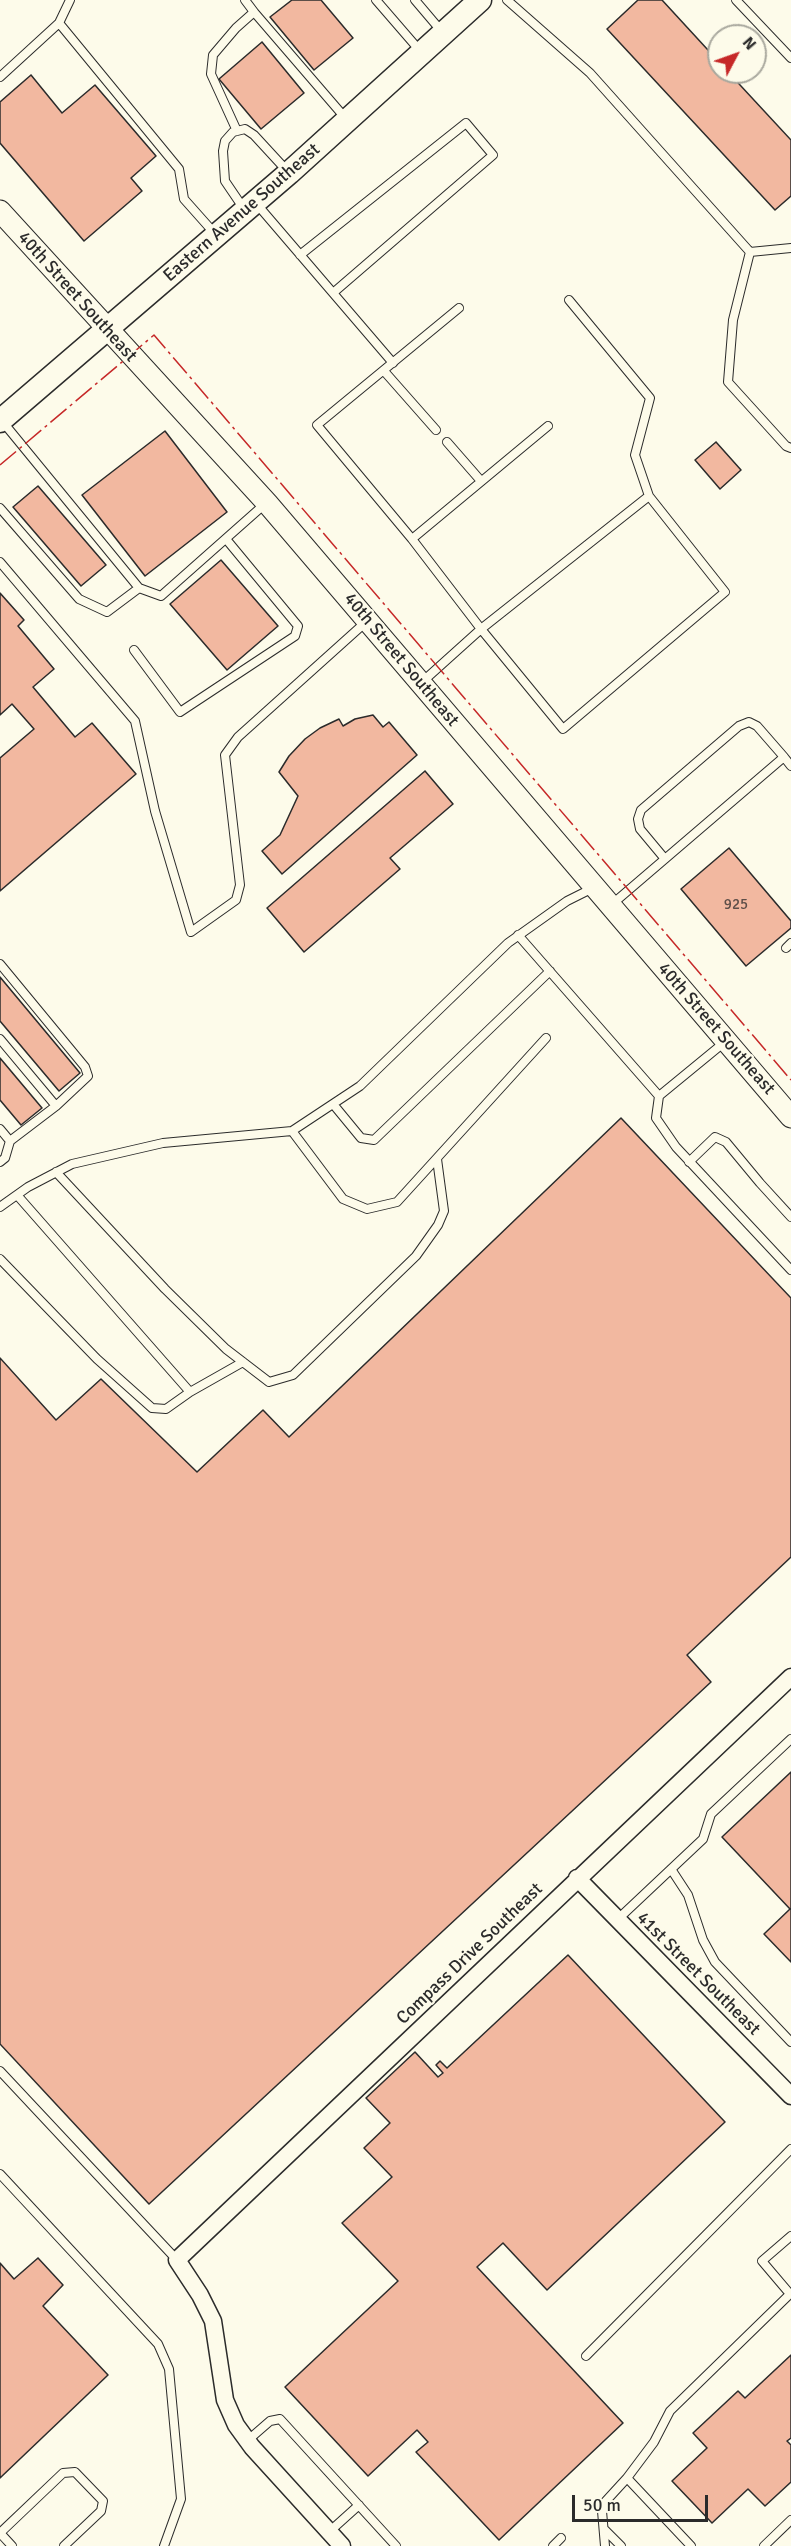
<!DOCTYPE html>
<style>
body{margin:0}
#map{position:relative;width:791px;height:2546px;overflow:hidden;background:#fdfbea;font-family:Signika,sans-serif}
canvas{display:block}
.north{position:absolute;left:707px;top:24px;width:60px;height:60px;box-sizing:border-box;background:#fdfbea;border:2px solid #a9a89e;border-radius:50%;rotate:49deg;font-size:16px;font-weight:700;line-height:24px;text-align:center;color:#2b2b2b}
.north::after{content:'';display:block;margin:auto;width:21px;height:27px;background:#c62828;clip-path:polygon(50% 0,100% 100%,50% 72%,0 100%)}
.scale{position:absolute;left:572px;top:2495px;width:136px;height:27px;box-sizing:border-box;border:3px solid #2b2b2b;border-top:0;padding-left:8px;font-size:18px;line-height:21px;white-space:nowrap;color:#2b2b2b;-webkit-text-stroke:4px #fdfbea;paint-order:stroke}
</style>
<div id="map">
<canvas width="791" height="2546"></canvas>
<div class="north">N</div>
<div class="scale">50 m</div>
</div>
<script>
const c = document.querySelector('canvas').getContext('2d');
c.lineJoin = 'round';
function paint(path, color) {
  c.fillStyle = color;
  c.fill(path, 'evenodd');
}
function shape(rows) {
  const path = new Path2D();
  for (const r of rows) {
    path.moveTo(r[0], r[1]);
    for (let i = 2; i < r.length; i += 2) path.lineTo(r[i], r[i + 1]);
  }
  return path;
}
function trace(path, color, width, dash) {
  c.strokeStyle = color;
  c.lineWidth = width;
  c.lineCap = dash ? 'butt' : 'round';
  c.setLineDash(dash || []);
  c.stroke(path);
}
function label(font, color, halo, rows, align = 'center') {
  c.font = font + ' Signika,sans-serif';
  c.lineWidth = 4.5;
  c.setLineDash([]);
  c.textBaseline = 'middle';
  c.strokeStyle = halo;
  c.fillStyle = color;
  for (const [text, x, y, turn = 0] of rows) {
    c.save();
    c.translate(x, y);
    c.rotate((+turn || 0) * Math.PI / 180);
    c.textAlign = isNaN(turn) ? turn : align;
    if (halo) c.strokeText(text, 0, 0);
    c.fillText(text, 0, 0);
    c.restore();
  }
}
const building = shape([
 [292,0,321,0,353,38,314,70,270,17,292,0],
 [638,0,662,0,719,62,719,72,728,72,791,140,791,196,775,210,607,29,638,0],
 [262,42,304,93,261,129,219,79,262,42],
 [31,75,62,113,95,85,156,156,131,178,142,191,84,241,0,143,0,102,31,75],
 [165,431,227,512,145,576,82,495,165,431],
 [716,442,741,470,720,489,695,460,716,442],
 [38,486,106,565,81,586,13,507,38,486],
 [221,560,278,626,227,670,170,604,221,560],
 [0,593,24,620,18,626,54,669,33,687,75,737,92,723,136,774,0,891,0,758,34,729,12,704,0,715,0,593],
 [373,715,383,727,389,722,417,755,282,874,262,851,280,835,298,796,279,772,289,756,305,739,320,728,339,719,343,726,355,719,373,715],
 [425,771,453,804,390,858,400,869,304,952,267,908,425,771],
 [729,848,791,921,791,928,746,966,681,889,729,848],
 [0,977,80,1073,59,1091,0,1021,0,977],
 [0,1058,42,1108,21,1125,0,1100,0,1058],
 [621,1118,791,1298,791,1557,687,1655,711,1682,149,2204,0,2044,0,1358,56,1420,101,1379,197,1472,263,1410,289,1437,621,1118],
 [791,1772,791,1962,764,1934,790,1909,722,1837,791,1772],
 [568,1955,725,2122,547,2290,503,2243,477,2267,623,2423,499,2540,416,2452,428,2442,417,2430,368,2476,285,2387,398,2281,342,2223,392,2177,364,2148,390,2123,366,2098,415,2052,438,2077,443,2073,436,2065,440,2061,447,2068,568,1955],
 [38,2258,63,2285,43,2306,108,2375,0,2478,0,2263,14,2279,38,2258],
 [791,2355,791,2438,787,2441,791,2445,791,2482,765,2506,748,2489,712,2523,672,2481,707,2448,693,2433,738,2391,745,2398,791,2355]
]);
const service = shape([
 [245,0,254,12],
 [376,0,421,52],
 [415,0,443,33],
 [507,0,590,73,750,252,791,248],
 [736,0,791,58],
 [59,23,70,0],
 [0,77,59,23,179,169,184,199,216,235],
 [237,131,211,74,213,55,236,28,254,12,347,120],
 [255,202,393,363],
 [244,209,225,181,223,151,225,141,233,132,245,129,254,135,289,173],
 [750,252,733,320,728,382,786,446,791,448],
 [300,255,466,123,493,155,333,293],
 [569,300,650,398,635,455,649,496,481,629,563,729,725,592,649,496],
 [384,371,436,430],
 [2,421,139,588,161,596,266,503],
 [447,442,481,481],
 [0,508,79,599,107,612,139,588],
 [412,539,548,426],
 [0,562,135,721,155,811,191,932,236,900,240,885,225,755,238,737,367,621],
 [134,650,180,712,295,636,298,626,226,539],
 [421,683,481,629,412,539,317,425,459,308],
 [665,859,640,829,638,819,641,810,739,726,749,722,757,726,784,757],
 [610,906,784,757,791,766],
 [518,935,659,1096,656,1118,676,1147,791,1270],
 [786,948,791,943],
 [0,964,85,1067,88,1076,56,1106,10,1141,0,1129],
 [0,1039,56,1106],
 [659,1096,726,1041],
 [333,1104,361,1138,374,1140,550,971],
 [292,1131,360,1086,508,943,567,901,593,888],
 [0,1162,5,1158,10,1141],
 [689,1162,715,1137,726,1142,760,1183,791,1217],
 [56,1172,165,1289,226,1349,269,1382,293,1375,416,1256,438,1225,444,1211,437,1159],
 [17,1195,190,1392,243,1362],
 [0,1207,28,1187,72,1164,163,1143,292,1131,343,1199,367,1209,397,1202,546,1038],
 [0,1259,97,1359,152,1408,166,1409,190,1392],
 [671,1869,688,1895,703,1940,715,1962,791,2042],
 [617,1920,703,1839,711,1814,791,1739],
 [0,2071,177,2260],
 [0,2174,158,2344,169,2369,181,2499,164,2546],
 [586,2356,791,2149],
 [247,2441,270,2421,280,2419,396,2546],
 [604,2529,621,2546],
 [329,2532,359,2505],
 [0,2533,63,2473,75,2472,103,2501,101,2511,64,2546],
 [0,2533,12,2546],
 [553,2546,561,2538],
 [605,2546,602,2511,605,2502,627,2478],
 [691,2546,627,2478,654,2442,670,2411,790,2294,762,2261,791,2236],
 [764,2546,791,2520]
]);
const minor = shape([
 [577,1878,791,2096],
 [342,2546,252,2447,236,2425,225,2400,213,2321,200,2295,177,2260,791,1677]
]);
const tertiary = shape([
 [0,211,267,503,791,1117]
]);
const secondary = shape([
 [0,421,289,173,480,0]
]);
const power = shape([
 [0,465,154,335,791,1080]
]);
const numberNames = [
 ["925",736,905]
];
const streetNames = [
 ["Eastern Avenue Southeast",242,213,-41],
 ["40th Street Southeast",77,297,48],
 ["40th Street Southeast",401,660,50],
 ["40th Street Southeast",716,1029,49],
 ["Compass Drive Southeast",470,1954,-44],
 ["41st Street Southeast",698,1974,45]
];
paint(building, '#f2b8a0');
trace(building, '#2b2b2b', 1.5);
trace(service, '#2b2b2b', 10);
trace(minor, '#2b2b2b', 19);
trace(tertiary, '#2b2b2b', 23);
trace(secondary, '#2b2b2b', 25);
trace(service, '#fdfbea', 8);
trace(minor, '#fdfbea', 16);
trace(tertiary, '#fdfbea', 21);
trace(secondary, '#fdfbea', 22);
trace(power, '#c62828', 1.5, [21, 4.5, 3, 4.5]);
label('15px', '#5d4e48', null, numberNames);
label('18px', '#2b2b2b', '#fdfbea', streetNames);
</script>
